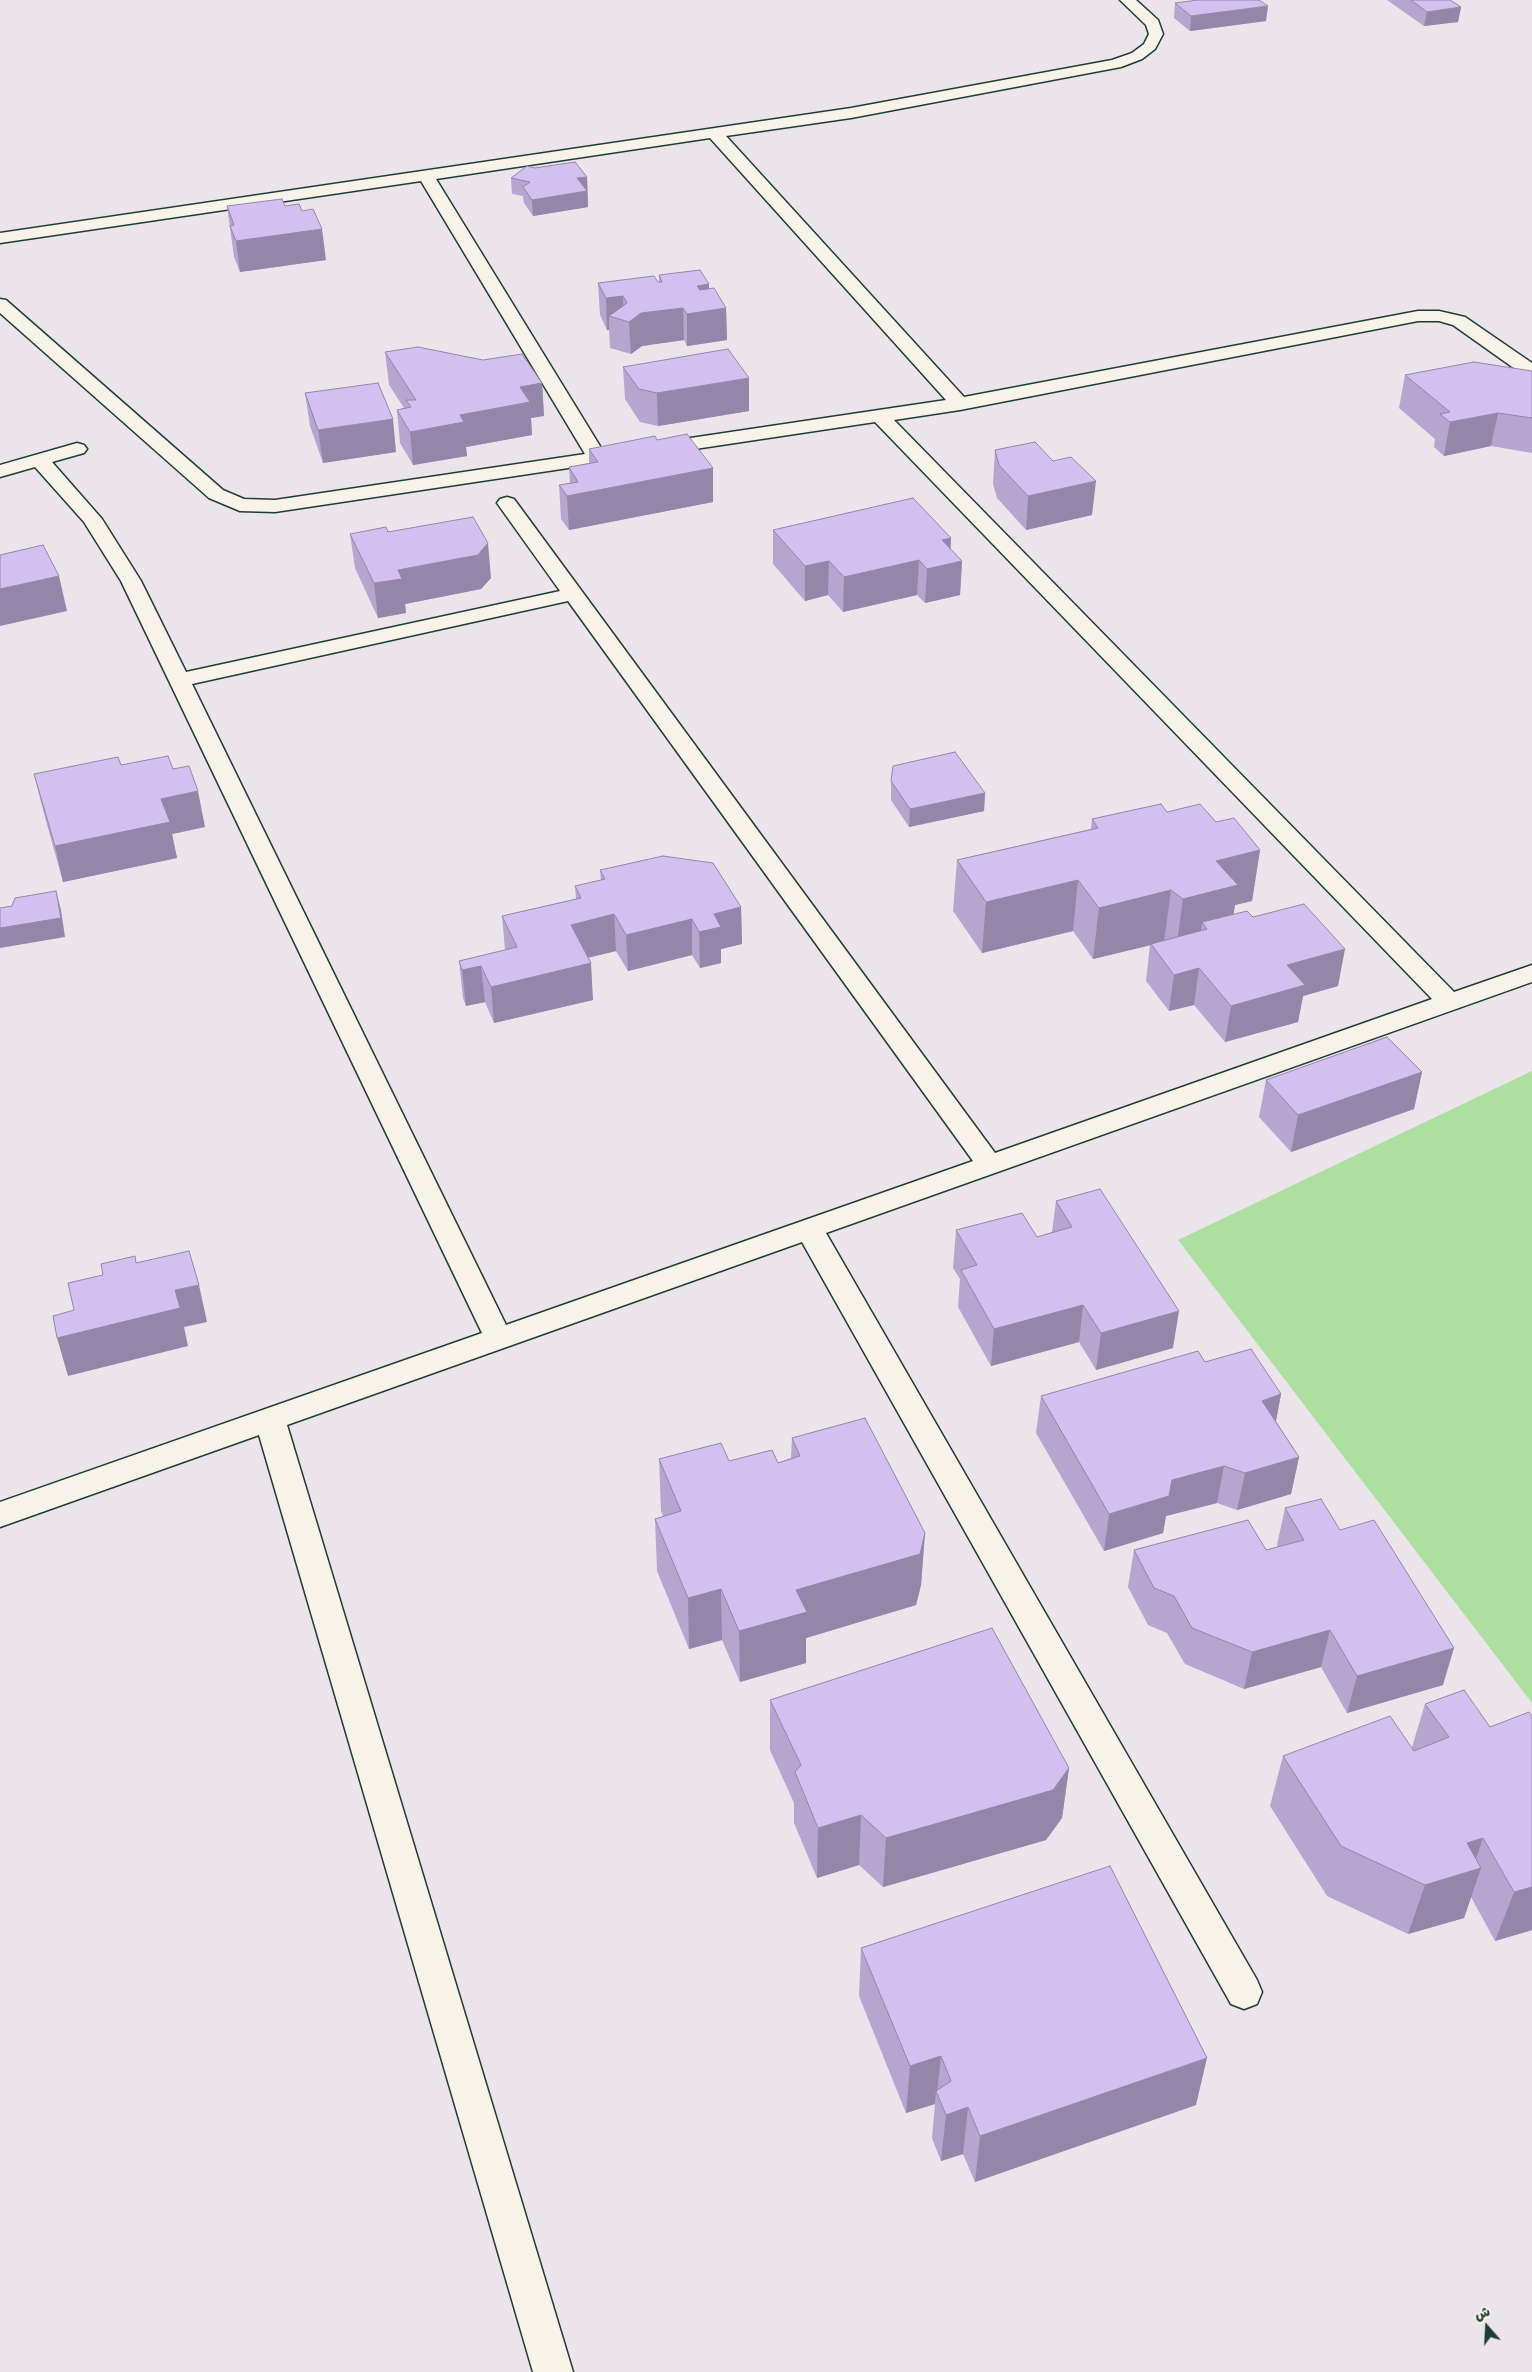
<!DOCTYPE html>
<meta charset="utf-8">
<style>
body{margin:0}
#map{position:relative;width:1532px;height:2372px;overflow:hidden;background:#ece4eb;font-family:Delius,"Playpen Sans Arabic",sans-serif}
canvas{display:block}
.north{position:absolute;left:1462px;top:2302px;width:50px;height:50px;-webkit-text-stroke:4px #f7f3e8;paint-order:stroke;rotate:341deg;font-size:14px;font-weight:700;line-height:20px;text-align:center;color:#1f3d34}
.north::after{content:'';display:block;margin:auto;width:18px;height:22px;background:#1f3d34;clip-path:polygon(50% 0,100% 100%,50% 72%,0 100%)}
</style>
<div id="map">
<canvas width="1532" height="2372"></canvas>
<div class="north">ش</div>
</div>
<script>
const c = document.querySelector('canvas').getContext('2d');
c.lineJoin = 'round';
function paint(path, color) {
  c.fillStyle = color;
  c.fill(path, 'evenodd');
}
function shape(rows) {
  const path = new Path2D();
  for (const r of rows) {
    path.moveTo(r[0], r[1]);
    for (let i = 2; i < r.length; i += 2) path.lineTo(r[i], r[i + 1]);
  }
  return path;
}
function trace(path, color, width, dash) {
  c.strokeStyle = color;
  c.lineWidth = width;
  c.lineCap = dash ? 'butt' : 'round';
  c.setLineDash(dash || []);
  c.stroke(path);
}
const green = shape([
 [1532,1071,1532,1703,1178,1240]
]);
const minor = shape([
 [1120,0,1136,0,1158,20,1163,34,1155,49,1142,59,1121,67,851,118,726,136,964,397,1418,311,1439,311,1465,317,1532,363,1532,378,1525,376,1453,325,1439,321,1418,321,960,410,894,420,1454,992,1532,965,1532,982,826,1233,1257,1980,1262,1992,1257,2004,1244,2009,1231,2004,802,1242,287,1425,573,2372,533,2372,259,1435,0,1527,0,1502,482,1333,121,581,84,522,35,467,0,477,0,465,77,443,84,445,87,449,84,453,52,462,102,519,141,581,186,672,560,591,497,503,500,499,507,497,514,499,995,1153,1432,999,875,422,275,512,240,511,209,498,0,313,0,299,6,300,223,490,244,499,275,500,585,454,421,181,0,243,0,233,851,108,1112,60,1132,53,1144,44,1149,34,1146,25,1120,0],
 [710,138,946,400,603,451,436,179,710,138],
 [568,601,973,1161,506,1325,192,684,568,601]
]);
const wall = shape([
 [1387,0,1450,0,1461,7,1458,22,1424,26],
 [1175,3,1266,21,1190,31,1174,18],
 [587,177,588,207,533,216,524,203,523,196,512,194,511,178],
 [227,206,285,206,326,260,240,272,234,257],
 [659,275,709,289,726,308,727,340,687,346,684,340,642,346,631,354,610,348,609,330,607,330,600,315,598,283,659,282],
 [385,352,542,383,544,416,531,418,532,435,466,447,467,456,413,465,400,443,397,410,404,408,389,385],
 [623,367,749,411,658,426,640,422,625,399],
 [1532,371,1532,453,1491,446,1444,456,1434,447,1435,439,1399,408,1405,375],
 [305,393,396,452,323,463,310,426],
 [657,440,713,468,713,502,569,530,561,519,559,485,570,483,569,467,589,463,589,449],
 [995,450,1092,515,1026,530,997,498,993,484],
 [773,530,951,538,950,549,962,561,960,595,925,603,917,595,843,612,828,595,805,601,773,564],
 [388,532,491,578,481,589,405,604,406,613,378,618,355,568,350,534],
 [121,765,173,769,205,827,172,834,177,858,63,882,43,810,34,774],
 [891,781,985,793,984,811,909,827,891,800],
 [1167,812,1216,822,1260,850,1252,901,1235,905,1233,914,1253,917,1338,986,1303,996,1298,1022,1225,1042,1194,1005,1169,1011,1146,981,1150,945,1093,959,1073,931,982,953,953,911,957,860,1091,829,1092,819],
 [600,870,741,907,742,944,721,949,721,963,700,968,692,955,628,971,616,951,588,958,593,1000,494,1023,485,1002,466,1006,463,998,459,961,505,950,502,916,576,899,575,886,601,880],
 [1422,1072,1414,1109,1291,1152,1259,1117,1266,1080],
 [1056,1201,1173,1348,1096,1370,1079,1342,991,1366,958,1307,960,1279,953,1268,956,1230,1037,1237,1052,1232],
 [1205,1362,1281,1394,1276,1421,1299,1457,1291,1494,1237,1510,1217,1503,1166,1516,1163,1533,1104,1551,1036,1433,1041,1396],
 [792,1438,925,1533,921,1585,916,1605,806,1638,806,1663,740,1682,722,1640,689,1649,657,1571,655,1519,663,1516,661,1511,659,1459,778,1463,791,1458],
 [1285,1508,1340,1530,1443,1685,1347,1713,1321,1667,1244,1689,1185,1664,1167,1633,1148,1625,1128,1587,1134,1550,1266,1550,1278,1547,1277,1545],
 [770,1700,1069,1768,1062,1818,1046,1840,883,1887,859,1865,817,1878,794,1823,794,1803,770,1750],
 [1425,1704,1490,1727,1532,1716,1532,1930,1495,1941,1471,1897,1464,1918,1408,1934,1327,1896,1270,1806,1283,1756,1412,1747],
 [861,1948,1196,2105,975,2182,963,2154,941,2161,932,2138,935,2104,906,2113,859,1996]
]);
const shadedWall = shape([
 [1268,6,1266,21,1190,31,1191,16],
 [1461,7,1458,22,1424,26,1427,12],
 [587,177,588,207,533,216,532,200,577,178],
 [322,229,326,260,240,272,236,241],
 [709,284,709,310,726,308,727,340,687,346,687,314,697,286],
 [623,296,624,320,609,316,609,330,607,330,606,298],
 [683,308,684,340,642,346,631,354,629,322,641,313],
 [749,378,749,411,658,426,657,393],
 [542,383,544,416,531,418,532,435,466,447,467,456,413,465,410,432,460,415,520,387],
 [1498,413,1491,446,1444,456,1450,422],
 [393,419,396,452,323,463,318,430],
 [713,468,713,502,569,530,567,496],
 [1096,481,1092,515,1026,530,1028,496],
 [951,538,950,564,962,561,960,595,925,603,927,569,942,540],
 [488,543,491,578,481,589,405,604,406,613,378,618,374,583,398,570],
 [919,560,917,595,843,612,844,577],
 [829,561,828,595,805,601,805,566],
 [59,576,67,611,0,626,0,589],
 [198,791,205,827,172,834,177,858,63,882,55,846,161,799],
 [985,793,984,811,909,827,910,809],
 [1260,850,1252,901,1235,905,1230,937,1207,929,1202,922,1199,944,1176,950,1183,899,1216,861],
 [1078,880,1073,931,982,953,986,902],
 [1171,890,1164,942,1093,959,1099,908],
 [56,891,61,910,65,937,0,948,0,928],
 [741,907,742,944,721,949,721,963,700,968,699,932,714,914],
 [614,914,616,951,573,961,571,925],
 [692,919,692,955,628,971,626,935],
 [1345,949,1338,986,1303,996,1298,1022,1225,1042,1231,1006,1287,965],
 [591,963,593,1000,494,1023,491,987],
 [481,966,485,1002,466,1006,462,970],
 [1199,968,1194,1005,1169,1011,1174,975],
 [1422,1072,1414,1109,1291,1152,1298,1115],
 [199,1285,207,1322,184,1327,188,1346,68,1376,57,1338,175,1290],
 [1083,1305,1079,1342,991,1366,994,1329],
 [1179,1311,1173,1348,1096,1370,1101,1333],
 [1281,1394,1274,1431,1262,1401],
 [1299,1457,1291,1494,1237,1510,1245,1473],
 [1224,1466,1217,1503,1166,1516,1163,1533,1104,1551,1109,1514,1172,1480],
 [925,1533,921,1585,916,1605,806,1638,806,1663,740,1682,739,1631,796,1590],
 [721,1589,722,1640,689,1649,688,1598],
 [1330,1630,1321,1667,1244,1689,1252,1652],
 [1454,1648,1443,1685,1347,1713,1357,1676],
 [1069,1768,1062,1818,1046,1840,883,1887,886,1838],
 [861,1815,859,1865,817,1878,818,1828],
 [1483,1838,1472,1871,1481,1868,1464,1918,1408,1934,1425,1885,1467,1843],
 [1532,1887,1532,1930,1495,1941,1514,1892],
 [941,2056,937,2093,936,2091,935,2104,906,2113,910,2066],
 [1207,2058,1196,2105,975,2182,980,2136],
 [968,2107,963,2154,941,2161,946,2115]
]);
const building = shape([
 [1198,0,1259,0,1268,6,1191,16,1175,3,1198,0],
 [1411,0,1450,0,1461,7,1427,12,1411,0],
 [575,162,587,177,577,178,587,191,532,200,523,187,530,182,511,178,527,166,535,168,575,162],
 [282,199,285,206,299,204,302,211,313,209,322,229,236,241,230,226,234,225,227,206,282,199],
 [700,270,709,284,697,286,700,290,714,288,726,308,687,314,683,308,641,313,629,322,609,316,627,303,623,296,606,298,598,283,654,276,658,282,662,282,659,275,700,270],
 [418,347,483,360,522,354,542,383,520,387,530,402,460,415,464,422,410,432,397,410,411,407,406,400,416,400,385,352,418,347],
 [728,349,749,378,657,393,639,389,623,367,728,349],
 [1474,362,1532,371,1532,418,1498,413,1450,422,1440,414,1450,412,1405,375,1474,362],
 [378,383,393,419,318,430,305,393,378,383],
 [687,434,713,468,567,496,559,485,578,482,569,467,598,462,589,449,655,436,657,440,687,434],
 [1035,442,1053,461,1071,457,1096,481,1028,496,999,465,995,450,1035,442],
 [913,498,951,538,942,540,962,561,927,569,919,560,844,577,829,561,805,566,773,530,913,498],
 [473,517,488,543,478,555,398,570,402,579,374,583,350,534,386,527,388,532,473,517],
 [43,545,59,576,0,589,0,555,43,545],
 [955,752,985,793,910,809,891,781,893,766,955,752],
 [168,756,173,769,189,766,198,791,161,799,170,822,55,846,34,774,118,757,121,765,168,756],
 [1161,804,1167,812,1200,804,1216,822,1234,818,1260,850,1216,861,1238,885,1183,899,1171,890,1099,908,1078,880,986,902,957,860,1098,828,1092,819,1161,804],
 [663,856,713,863,741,907,714,914,721,927,699,932,692,919,626,935,614,914,571,925,591,963,491,987,481,966,462,970,459,961,517,947,502,916,581,898,575,886,605,879,600,870,663,856],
 [56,891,61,918,0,928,0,908,12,906,15,898,56,891],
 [1304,904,1345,949,1287,965,1305,985,1231,1006,1199,968,1174,975,1151,944,1207,929,1202,922,1247,911,1253,917,1304,904],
 [1387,1037,1422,1072,1298,1115,1266,1080,1387,1037],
 [1100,1189,1179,1311,1101,1333,1083,1305,994,1329,961,1270,977,1265,956,1230,1022,1213,1037,1237,1072,1227,1056,1201,1100,1189],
 [189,1251,199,1285,175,1290,180,1308,57,1338,53,1316,74,1310,68,1283,103,1275,101,1264,135,1256,136,1263,189,1251],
 [1251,1349,1281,1394,1262,1401,1299,1457,1245,1473,1224,1466,1172,1480,1169,1496,1109,1514,1041,1396,1198,1351,1205,1362,1251,1349],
 [865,1418,925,1533,920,1554,796,1590,807,1612,739,1631,721,1589,688,1598,655,1519,681,1511,659,1459,721,1443,729,1461,772,1450,778,1463,800,1456,792,1438,865,1418],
 [1321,1499,1340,1530,1374,1520,1454,1648,1357,1676,1330,1630,1252,1652,1192,1628,1174,1596,1154,1588,1134,1550,1248,1520,1266,1550,1304,1540,1285,1508,1321,1499],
 [992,1628,1069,1768,1053,1790,886,1838,861,1815,818,1828,795,1772,801,1765,770,1700,992,1628],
 [1464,1690,1490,1727,1529,1712,1532,1716,1532,1887,1514,1892,1483,1838,1467,1843,1481,1868,1425,1885,1341,1846,1283,1756,1390,1716,1414,1751,1449,1737,1425,1704,1464,1690],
 [1110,1866,1207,2058,980,2136,968,2107,946,2115,936,2091,951,2081,941,2056,910,2066,861,1948,1110,1866]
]);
paint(green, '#addfa0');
trace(minor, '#1f3d34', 3);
paint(minor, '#f7f3e8');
paint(wall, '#b5a5cf');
paint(shadedWall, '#9486a9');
paint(building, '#d3c0f1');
trace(building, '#9486a9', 1);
</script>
